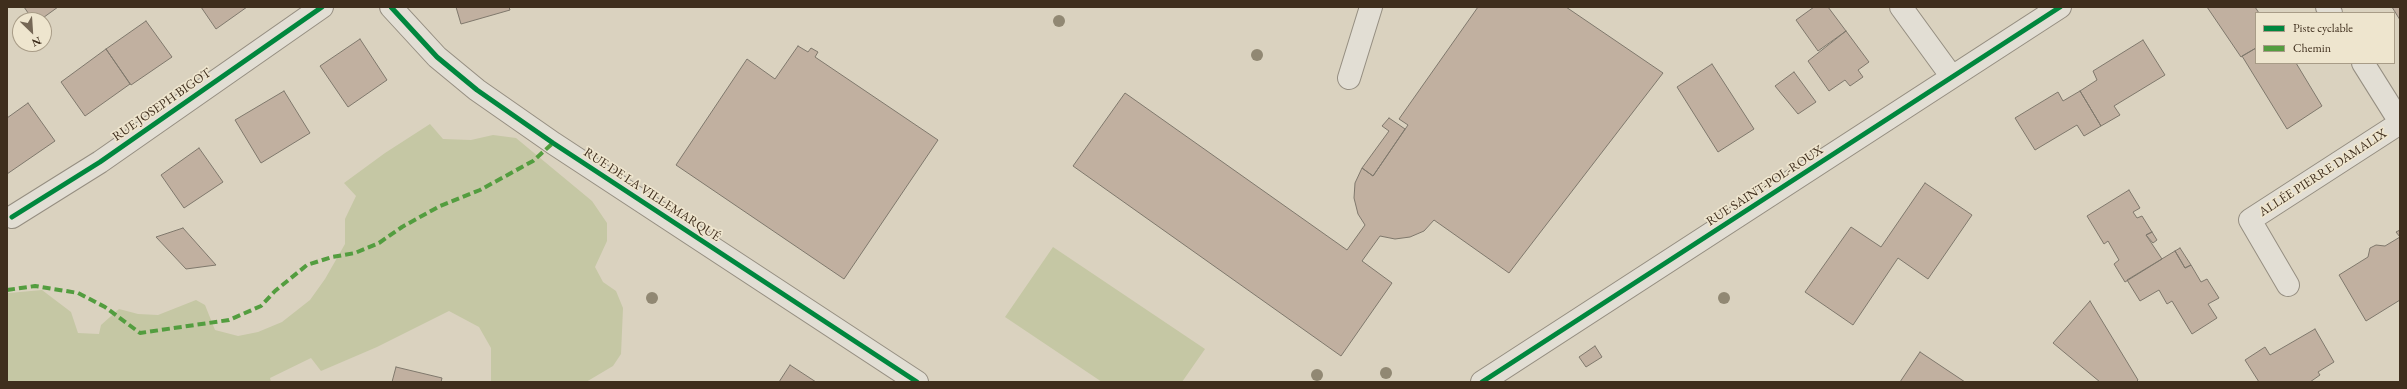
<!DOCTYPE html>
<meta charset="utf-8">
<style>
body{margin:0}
#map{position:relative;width:2407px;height:389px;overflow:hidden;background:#dad2bf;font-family:"EB Garamond",serif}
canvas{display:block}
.frame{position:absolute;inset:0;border:8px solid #3f2e1d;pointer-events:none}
.legend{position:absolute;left:2255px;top:12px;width:140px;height:52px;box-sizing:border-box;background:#eee5ce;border:1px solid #a89c87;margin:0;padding:5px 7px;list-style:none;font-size:12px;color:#3f2e1d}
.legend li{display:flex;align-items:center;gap:8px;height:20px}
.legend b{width:20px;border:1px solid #a89c87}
.north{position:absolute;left:12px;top:12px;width:40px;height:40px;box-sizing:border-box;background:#eee5ce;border:1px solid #a89c87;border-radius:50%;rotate:155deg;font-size:11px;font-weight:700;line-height:16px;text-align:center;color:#3f2e1d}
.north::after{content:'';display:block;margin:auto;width:14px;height:18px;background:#756756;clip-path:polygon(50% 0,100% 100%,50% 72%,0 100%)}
</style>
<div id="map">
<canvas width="2407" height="389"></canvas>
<div class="frame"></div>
<ul class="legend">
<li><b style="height:5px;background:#00873e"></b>Piste cyclable</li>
<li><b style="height:5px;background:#539d3f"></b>Chemin</li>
</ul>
<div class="north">N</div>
</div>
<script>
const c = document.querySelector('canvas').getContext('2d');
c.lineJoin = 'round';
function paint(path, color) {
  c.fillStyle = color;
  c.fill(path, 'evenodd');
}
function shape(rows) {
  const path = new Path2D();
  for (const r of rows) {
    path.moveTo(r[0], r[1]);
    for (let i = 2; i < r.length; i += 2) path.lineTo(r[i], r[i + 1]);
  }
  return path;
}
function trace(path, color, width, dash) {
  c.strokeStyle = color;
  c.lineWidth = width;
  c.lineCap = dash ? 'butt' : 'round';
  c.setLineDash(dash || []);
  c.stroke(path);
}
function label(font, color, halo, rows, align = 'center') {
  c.font = font + ' "EB Garamond",serif';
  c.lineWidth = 3.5;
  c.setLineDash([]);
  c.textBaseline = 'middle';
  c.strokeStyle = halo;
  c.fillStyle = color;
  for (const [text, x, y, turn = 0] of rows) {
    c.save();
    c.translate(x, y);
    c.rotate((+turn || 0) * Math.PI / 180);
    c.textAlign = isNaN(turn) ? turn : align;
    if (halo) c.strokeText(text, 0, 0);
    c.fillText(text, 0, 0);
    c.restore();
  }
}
const green = shape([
 [430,124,443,139,471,140,493,135,516,138,592,201,607,223,607,241,595,267,603,282,616,291,623,308,621,354,613,366,586,382,491,382,491,348,479,327,449,311,377,347,321,371,311,358,270,378,271,382,7,382,7,293,9,293,42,290,71,312,78,333,99,334,101,325,119,309,138,314,158,315,196,300,205,305,215,330,238,336,258,332,282,322,310,300,325,279,345,244,345,219,356,196,344,183,385,153],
 [1053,247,1205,349,1182,382,1102,382,1005,317]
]);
const building = shape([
 [24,7,58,7,40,20,33,20,24,7],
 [201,7,247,7,216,29,201,7],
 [456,7,509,7,510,10,461,24,456,7],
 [1478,7,1566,7,1663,73,1509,273,1434,220,1424,231,1410,237,1395,239,1380,236,1362,261,1392,283,1341,356,1073,166,1125,93,1347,250,1365,225,1358,214,1354,198,1355,183,1362,168,1373,176,1408,125,1399,119,1478,7],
 [1814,7,1828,7,1846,31,1818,51,1796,20,1814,7],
 [2207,7,2255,7,2259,13,2256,13,2256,48,2241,57,2207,7],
 [2392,7,2400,7,2400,20,2392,7],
 [146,21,172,57,131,85,106,49,146,21],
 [1846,31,1869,62,1858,70,1863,77,1850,86,1845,80,1829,91,1808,61,1846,31],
 [360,39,387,80,348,107,320,66,360,39],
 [2143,40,2165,75,2114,106,2120,115,2101,126,2080,91,2097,80,2093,71,2143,40],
 [798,46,808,52,811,48,818,52,815,57,938,140,844,279,676,165,747,59,775,79,798,46],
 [2256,48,2256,63,2296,63,2322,106,2287,129,2242,56,2256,48],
 [106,49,130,84,85,116,61,82,106,49],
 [1712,64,1754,129,1718,152,1677,87,1712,64],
 [1794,72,1816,102,1798,114,1775,86,1794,72],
 [284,91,310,133,261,163,235,120,284,91],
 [2080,91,2101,126,2084,136,2077,125,2035,150,2015,118,2058,92,2063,101,2080,91],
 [28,103,55,141,7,174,7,118,28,103],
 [1389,118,1405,129,1373,176,1362,168,1389,131,1382,126,1389,118],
 [199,148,223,182,184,208,161,175,199,148],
 [1925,183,1972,215,1928,279,1898,258,1853,325,1805,292,1851,227,1881,247,1925,183],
 [2129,190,2140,208,2133,212,2137,218,2142,216,2152,232,2146,235,2162,259,2125,282,2114,264,2119,260,2108,241,2104,244,2087,216,2129,190],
 [183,228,216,265,186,269,156,237,183,228],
 [2400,230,2400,300,2366,321,2339,275,2368,257,2370,248,2376,245,2385,246,2400,237,2396,232,2400,230],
 [2152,232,2157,240,2153,243,2146,235,2152,232],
 [2180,248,2191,265,2185,268,2175,251,2180,248],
 [2175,251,2185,268,2191,265,2201,282,2207,279,2219,298,2208,304,2217,318,2192,334,2172,301,2167,304,2159,290,2140,301,2127,280,2175,251],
 [2090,301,2138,380,2136,382,2100,382,2053,343,2090,301],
 [2315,329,2334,362,2318,372,2320,375,2310,382,2259,382,2245,360,2265,347,2270,355,2315,329],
 [1595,346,1602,357,1586,367,1579,357,1595,346],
 [1920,352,1965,382,1900,382,1920,352],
 [790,365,816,382,779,382,790,365],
 [396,367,442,378,441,382,392,382,396,367]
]);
const minor = shape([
 [391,7,437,57,477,90,553,143,917,382],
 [1901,7,1952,77],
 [2327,7,2331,13],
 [2363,63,2400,122],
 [1349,78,1371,7],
 [12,217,100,162,322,7],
 [2288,285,2250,220,2400,123],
 [1482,382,2060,7]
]);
const quiet = shape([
 [7,290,35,286,78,293,105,307,140,333,229,320,261,306,275,291,307,265,332,257,355,253,379,243,402,227,440,206,480,190,533,161,553,143]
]);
const cycleway = shape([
 [391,7,437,57,477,90,553,143,917,382],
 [12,217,100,162,322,7],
 [1482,382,2060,7]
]);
const trees = [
 [1059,21],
 [1257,55],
 [652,298],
 [1724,298],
 [1386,373],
 [1317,375]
];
const streetNames = [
 ["RUE JOSEPH BIGOT",162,105,-35],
 ["ALLÉE PIERRE DAMALIX",2323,173,-33],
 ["RUE SAINT-POL-ROUX",1765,186,-33],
 ["RUE DE LA VILLEMARQUÉ",652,195,33]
];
paint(green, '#c5c7a4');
paint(building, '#c1b0a0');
trace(building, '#7f786c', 1);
trace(minor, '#958e81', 24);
trace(minor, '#e2ded4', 22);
trace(quiet, '#539d3f', 4, [8, 4]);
trace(cycleway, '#00873e', 5);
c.fillStyle = '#918873';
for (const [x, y] of trees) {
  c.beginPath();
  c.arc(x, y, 6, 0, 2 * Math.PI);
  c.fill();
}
label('13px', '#3f2e1d', '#eee5ce', streetNames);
</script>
